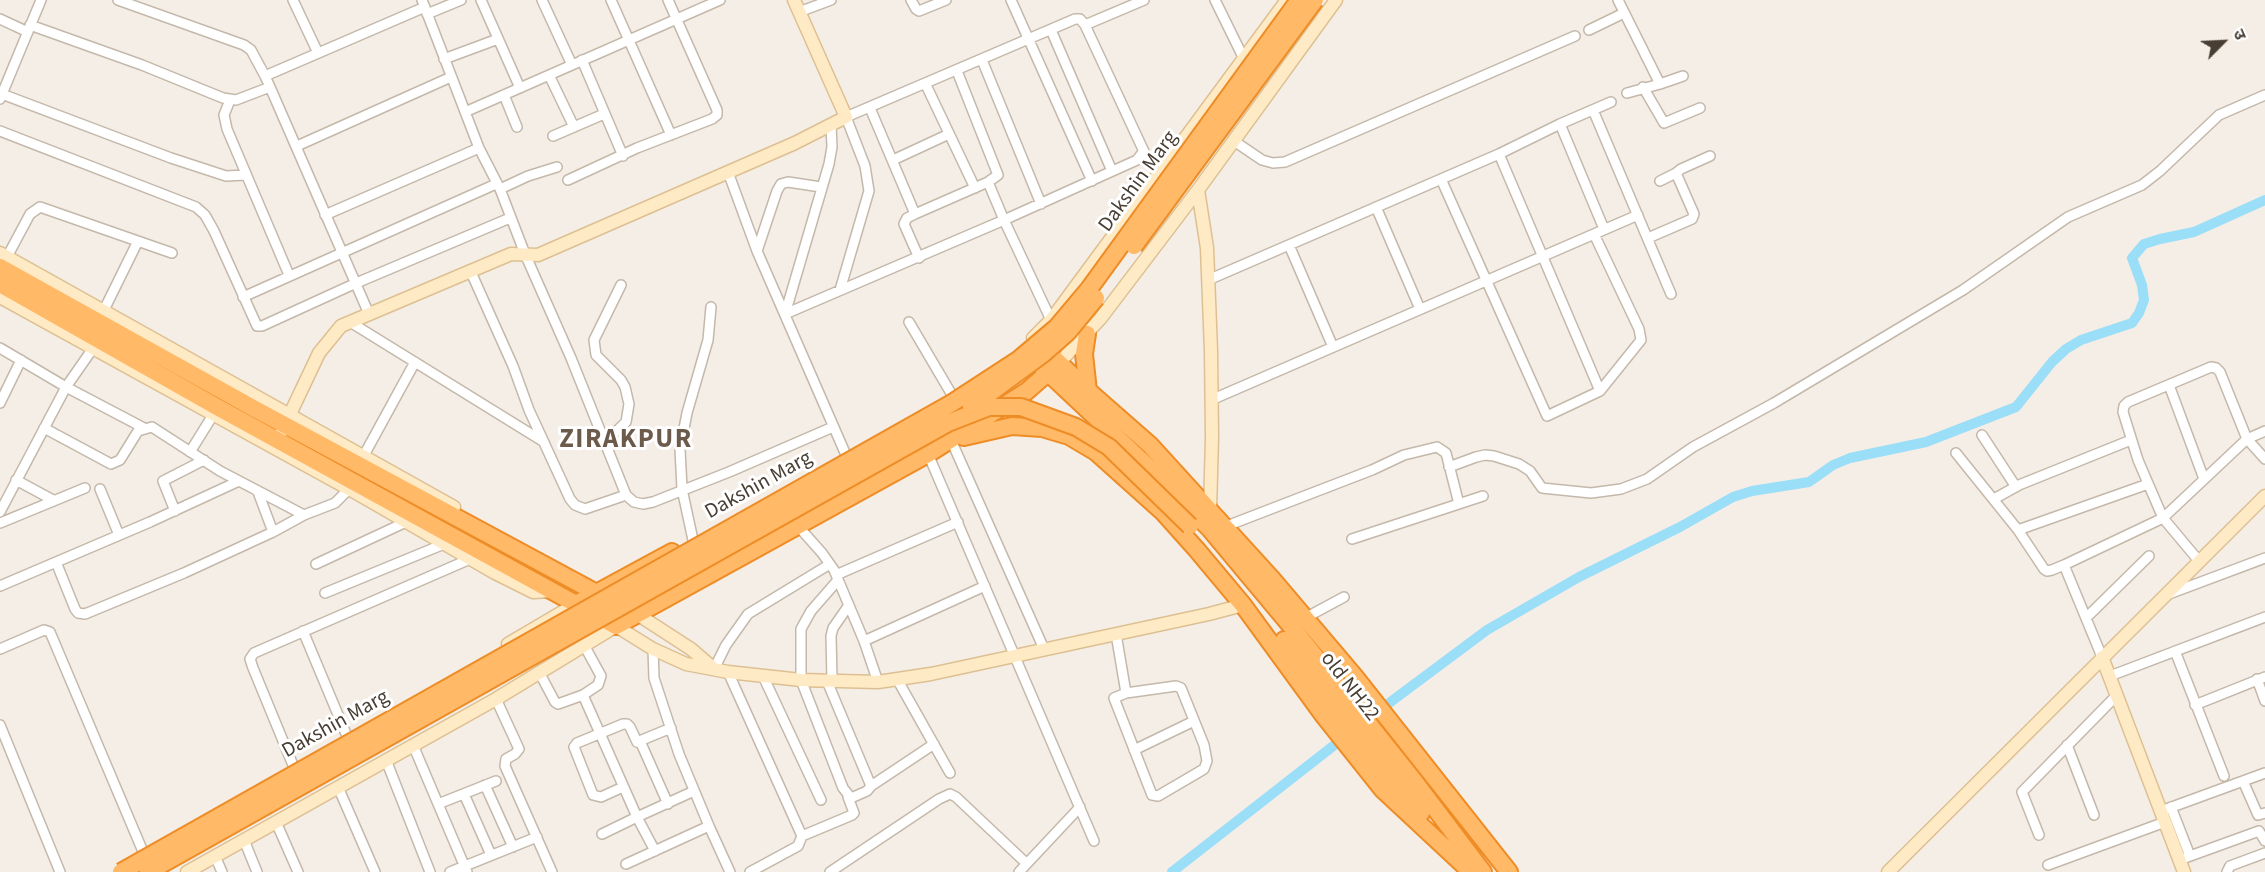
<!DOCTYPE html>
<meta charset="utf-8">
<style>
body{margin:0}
#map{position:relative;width:2265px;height:872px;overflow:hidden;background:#f5eee6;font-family:"Source Sans 3","Noto Sans Devanagari",sans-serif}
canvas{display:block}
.north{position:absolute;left:2193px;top:12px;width:60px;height:60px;-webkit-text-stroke:4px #fff;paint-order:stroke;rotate:66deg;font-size:16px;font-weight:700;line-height:24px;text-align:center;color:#483e34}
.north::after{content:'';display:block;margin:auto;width:21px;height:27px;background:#483e34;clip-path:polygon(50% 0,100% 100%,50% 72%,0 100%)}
</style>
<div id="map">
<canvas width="2265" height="872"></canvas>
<div class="north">उ</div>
</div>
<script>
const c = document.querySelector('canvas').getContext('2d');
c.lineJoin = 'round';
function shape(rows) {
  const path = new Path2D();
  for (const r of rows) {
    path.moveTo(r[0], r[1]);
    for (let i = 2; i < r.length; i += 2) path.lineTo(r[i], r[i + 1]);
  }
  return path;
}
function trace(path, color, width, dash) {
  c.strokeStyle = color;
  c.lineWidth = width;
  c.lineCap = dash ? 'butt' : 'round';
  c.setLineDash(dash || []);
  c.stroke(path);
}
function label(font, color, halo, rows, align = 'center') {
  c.font = font + ' "Source Sans 3",sans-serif';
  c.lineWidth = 6;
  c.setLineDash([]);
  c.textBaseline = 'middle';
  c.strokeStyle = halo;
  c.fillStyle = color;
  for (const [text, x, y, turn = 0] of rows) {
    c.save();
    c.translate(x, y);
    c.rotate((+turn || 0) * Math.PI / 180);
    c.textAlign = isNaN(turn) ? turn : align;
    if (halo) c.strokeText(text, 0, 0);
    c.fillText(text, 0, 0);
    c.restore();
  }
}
const canal = shape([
 [1377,712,1487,630,1579,577,1680,527,1733,497,1752,491,1809,482,1833,465,1850,458,1926,442,2016,407,2052,362,2066,349,2081,340,2132,323,2139,313,2144,300,2142,285,2132,258,2144,244,2160,239,2194,232,2265,200],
 [1172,872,1346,736]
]);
const street = shape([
 [118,0,244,45,251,50,265,76],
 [293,0,318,53],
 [422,0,479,148,500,189,525,254,571,358,626,495,634,502,643,504,653,502,729,472,833,427],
 [481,0,520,88],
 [542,0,572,65],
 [611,0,671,135],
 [911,0,916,9,919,11,946,0],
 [1011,0,1092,181],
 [1215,0,1244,59],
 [1618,0,1660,84,1683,76],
 [799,12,831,0],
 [427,14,461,0],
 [0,19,28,32],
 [30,25,142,65,223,98,236,100,270,87,265,76,425,7],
 [1085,25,1144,0],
 [1051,30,1112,171],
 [1589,30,1624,13],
 [444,59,498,39],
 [582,60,623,156],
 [982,60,1041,204],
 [549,75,574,127],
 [926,85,975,188],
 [270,87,369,314],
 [1643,87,1664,123,1700,108],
 [1627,93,1660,84],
 [2,94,171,158,226,176,246,175],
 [504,95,517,127],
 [0,99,41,0],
 [230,100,224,115,227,129,289,275],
 [870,108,915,214,907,218,904,224,919,258],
 [1593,110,1671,294],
 [465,112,720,0],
 [1560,124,1604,229],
 [0,131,196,207,205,215,214,231,257,326,262,326,354,284,510,218],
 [553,136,604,114],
 [1234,141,1262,160,1273,163,1285,162,1575,36],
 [297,146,451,77],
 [1499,154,1600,391],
 [893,160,949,134],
 [728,172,757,251,846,455],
 [1441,179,1547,416,1600,391,1641,340,1639,329,1594,234],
 [568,180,637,148,712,119,717,115,717,110,668,0],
 [1660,181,1676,173],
 [988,182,1004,220,1137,160,1143,152],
 [500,189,528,176,557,167],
 [1376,207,1420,309],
 [915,214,988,182,998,175,957,71],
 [325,215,479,148],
 [1648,238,1692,219,1694,214,1676,173,1681,169,1710,156],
 [1289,245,1333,347],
 [757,251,777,191,781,184,788,182,821,187],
 [7,257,30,214,40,207,172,253],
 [470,270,513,366,529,410,570,499,575,505,585,509,626,495],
 [1208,280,1499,154,1560,124,1611,102],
 [840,290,869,191,865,166,846,117,1075,19,1080,19,1085,25,1147,158,1155,165,1170,160],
 [243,297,496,184],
 [103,312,138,241],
 [785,314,1004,220,1051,320],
 [785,314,829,164,832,147,831,125],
 [350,322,544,442],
 [909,322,952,395],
 [0,348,66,387,144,428],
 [2169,385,2204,479],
 [1211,400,1638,215],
 [0,403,21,360],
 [44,428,111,464,120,460,138,431,152,427,220,471,304,515,335,503,349,489],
 [1982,435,2016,487],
 [951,440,1044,649],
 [605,442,626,422,629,404,625,387,621,380,596,355,594,340,621,285],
 [190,452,213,415],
 [1956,453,2018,530,2148,484],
 [928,454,1094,841],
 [363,457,415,362],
 [1449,467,1476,457,1485,455,1494,456,1519,464,1530,471,1542,488,1591,493,1621,489,1647,479,1693,447,1774,403,1963,290,2068,217,2142,185,2160,171,2219,115,2265,95],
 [16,480,53,500],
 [100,489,119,535],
 [1994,499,2019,485,2131,440],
 [175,511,163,481,204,460],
 [0,512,66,387,96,344],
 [0,523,85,488],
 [798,526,822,553,834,570,864,641,878,682],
 [1224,527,1372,470,1404,455,1437,447,1446,453,1459,504],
 [2018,530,2044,569,2047,571,2052,570,2064,565],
 [273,532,304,515],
 [1352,539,1483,496],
 [693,540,682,489,680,449,687,413,708,340,711,307],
 [2199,561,2163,518,2247,439,2265,431],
 [56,562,75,609,78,613,85,614,184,573,273,532,258,492],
 [316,564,406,522],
 [836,575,958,522],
 [0,586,150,522,239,481],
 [325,593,444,544],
 [2169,594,2265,558],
 [2087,617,2149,556],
 [1305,618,1344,597],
 [303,631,349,741],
 [1116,634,1126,693,1114,698,1152,795,1158,796,1204,769,1207,761,1204,745,1181,688,1176,686,1126,693],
 [864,641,985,586],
 [0,649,44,630,50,632,144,854],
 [2175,651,2224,776],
 [2102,657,2064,565,2163,518,2138,460,2123,412,2124,406,2128,402,2211,367,2216,368,2220,372,2247,439,2265,459],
 [714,669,726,645,748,614,830,564],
 [539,672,555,702,558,704,583,695,598,685,601,676,584,645],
 [728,672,802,836,798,846,750,872],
 [763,676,821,800],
 [2110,676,2265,617],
 [897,679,950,773],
 [2257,679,2265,701],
 [832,680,831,636,833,628,849,605],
 [827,681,871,786,867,791,851,798,843,788,801,680,801,629,811,611,838,580],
 [583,695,637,817,694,791],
 [496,699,519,749,515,754,506,759,505,766,552,872],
 [2195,705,2265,677],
 [0,725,60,872],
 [640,741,668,804],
 [413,745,467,872],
 [2067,745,2094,815],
 [1134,750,1194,721],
 [386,760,430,872],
 [295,770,253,668,250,659,254,653,470,559],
 [2243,781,2258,815,2265,813],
 [485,785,513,847],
 [871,786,934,744],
 [338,787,375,872],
 [623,787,601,797,593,795,574,747,577,743,623,724,627,724,630,727,637,742,671,728],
 [464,794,491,855],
 [438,804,496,781],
 [2171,807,2190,856],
 [2161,811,2265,773],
 [276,822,298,872],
 [709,826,730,872],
 [602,834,637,817,655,851],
 [2039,835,2022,792,2117,695],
 [802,836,852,815,854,813,848,797],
 [244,840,257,872],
 [215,856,222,872],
 [2179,860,2259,831,2265,841],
 [626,864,709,826,679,754,654,678,653,649],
 [2048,865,2165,822],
 [450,872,537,837],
 [830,872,939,799,950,794,956,797,1026,863],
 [1019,872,1080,807],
 [2227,872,2230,866,2265,853]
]);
const secondary = shape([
 [1198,190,1207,248,1211,351,1212,437,1210,510],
 [0,253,454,507],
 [0,297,358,494,495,573,533,592,552,591],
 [1033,338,1051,320,1287,0],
 [1059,363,1100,319,1198,190,1336,0],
 [282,431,319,353,341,326,511,254,538,255,795,143,846,117,794,0],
 [637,614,691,649,713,668],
 [508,644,576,604],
 [2102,657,2184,872],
 [187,872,496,699,616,626,653,649,686,664,728,672,801,680,878,682,931,674,1209,614,1243,605],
 [1888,872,2265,496]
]);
const highway = shape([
 [0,267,255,409,604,597],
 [0,284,217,407,616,626,928,454,1027,391,1059,363],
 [1087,334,1084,354,1088,391],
 [1038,343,1093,395,1150,445,1272,579,1355,677,1509,872],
 [1040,365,1142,461,1210,529,1291,626,1415,782,1483,872],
 [964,437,1012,426,1042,428,1069,436,1096,452,1163,512,1197,550,1243,605,1324,716,1383,790,1469,870],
 [576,604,672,552],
 [1284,640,1421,813]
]);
const highwayBridge = shape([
 [1134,246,1315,0],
 [971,407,1043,354,1068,332,1096,298],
 [121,872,952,403,1018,360,1057,327,1089,289,1299,0],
 [148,872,948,423,989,407,1021,407,1076,427,1109,447,1190,526]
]);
const streetNames = [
 ["Dakshin Marg",1139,182,-54],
 ["Dakshin Marg",759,486,-29],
 ["old NH22",1349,687,52],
 ["Dakshin Marg",336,725,-29]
];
const districtNames = [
 ["ZIRAKPUR",626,441]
];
trace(canal, '#9bdef8', 10);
trace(street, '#c4b8aa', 12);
trace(secondary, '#ddc092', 15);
trace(highway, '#ee8c26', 20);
trace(street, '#fff', 9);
trace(secondary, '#ffeac6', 12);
trace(highway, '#ffb967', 16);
trace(highwayBridge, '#ee8c26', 20, []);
trace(highwayBridge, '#ffb967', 16);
label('21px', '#483e34', '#fff', streetNames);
c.letterSpacing = '1.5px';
label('bold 27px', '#6c5a4a', '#fff', districtNames);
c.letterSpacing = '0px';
</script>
